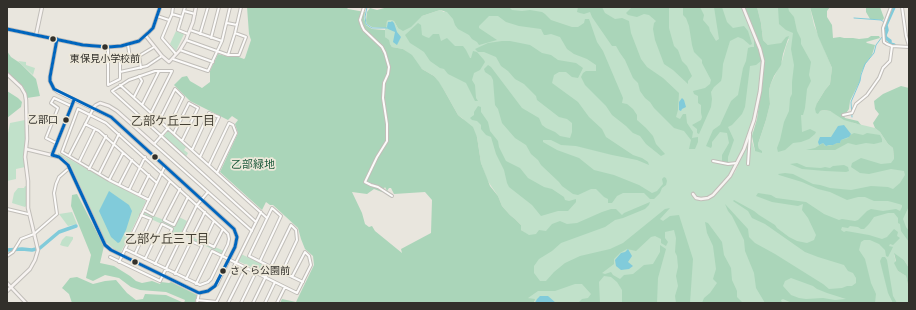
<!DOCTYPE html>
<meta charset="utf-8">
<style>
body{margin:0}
#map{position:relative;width:916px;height:310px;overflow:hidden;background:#e9e6de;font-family:"DejaVu Sans",sans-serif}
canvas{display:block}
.frame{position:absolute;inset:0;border:8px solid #32302b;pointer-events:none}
</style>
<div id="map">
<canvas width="916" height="310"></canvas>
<div class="frame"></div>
</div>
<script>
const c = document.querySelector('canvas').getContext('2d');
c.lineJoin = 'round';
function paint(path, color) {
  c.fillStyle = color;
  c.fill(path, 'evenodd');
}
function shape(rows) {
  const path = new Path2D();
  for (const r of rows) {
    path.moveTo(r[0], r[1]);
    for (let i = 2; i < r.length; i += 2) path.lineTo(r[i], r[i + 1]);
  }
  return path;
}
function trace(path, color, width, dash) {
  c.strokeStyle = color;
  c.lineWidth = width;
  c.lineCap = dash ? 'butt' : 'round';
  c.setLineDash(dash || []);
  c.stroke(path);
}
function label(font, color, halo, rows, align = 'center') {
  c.font = font + ' "DejaVu Sans","Noto Sans JP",sans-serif';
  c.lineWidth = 3.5;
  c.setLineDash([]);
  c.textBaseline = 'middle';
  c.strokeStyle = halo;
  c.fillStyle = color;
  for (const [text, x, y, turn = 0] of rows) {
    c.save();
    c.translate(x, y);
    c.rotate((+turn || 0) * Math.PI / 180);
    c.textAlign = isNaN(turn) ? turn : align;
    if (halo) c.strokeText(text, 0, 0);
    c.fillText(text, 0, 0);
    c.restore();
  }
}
const green = shape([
 [450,7,742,7,761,56,762,76,757,106,749,135,733,170,721,185,722,187,735,172,739,163,753,129,752,141,755,151,759,149,758,144,766,120,770,104,769,90,771,83,782,61,786,46,789,39,784,40,781,43,775,45,768,45,763,40,761,23,757,7,810,7,814,25,832,68,830,84,825,90,817,103,820,111,824,110,830,111,854,123,875,128,880,132,888,144,893,148,894,159,909,166,909,268,904,260,894,254,898,271,906,276,909,290,909,303,534,303,535,301,528,298,525,233,521,230,521,225,515,219,510,215,502,206,498,196,487,180,481,163,477,137,462,118,458,115,444,90,434,76,422,69,407,52,403,49,392,47,385,37,385,30,387,21,390,20,394,21,398,28,422,16,440,10,444,12],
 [176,31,184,34,176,51,170,44],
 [18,61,26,62,26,65,35,68,33,75],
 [25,120,26,139,24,158,25,167,16,169,16,179,7,181,7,138,10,123],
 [168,131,186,147,184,150,188,153,186,157,163,137],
 [58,153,146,201,121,252,115,250,106,242,70,164,65,158,58,155],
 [25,186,28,187,26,206,25,207,12,203,14,193,18,188,24,188],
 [72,212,77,224,68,226,59,214],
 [144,212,164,220,163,221,175,227,179,217,187,221,178,240,173,238,171,243,167,242,173,229,153,220,143,214],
 [184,233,214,248,215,247,224,251,222,254,183,235],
 [66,236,73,237,73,239,68,247,63,246,60,245,62,240],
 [241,254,268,267,266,274,238,261]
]);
const forest = shape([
 [247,7,346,7,348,9,365,12,364,18,366,25,372,29,385,30,385,37,389,40,390,44,392,47,403,49,412,55,422,69,434,76,439,82,444,90,458,115,473,127,477,137,481,163,490,186,498,196,502,206,510,215,515,219,521,225,521,230,529,235,536,234,539,230,546,231,552,224,560,221,567,224,577,223,602,212,611,209,616,209,622,215,624,213,650,202,649,205,645,209,623,218,615,220,605,227,561,243,552,251,539,259,534,266,534,273,540,281,546,281,554,272,565,263,580,256,610,249,623,243,665,209,670,208,660,219,663,221,670,216,679,215,693,259,690,303,676,303,675,296,678,286,676,276,678,267,677,256,675,252,676,238,674,230,665,232,665,238,668,242,666,246,661,243,661,239,655,236,651,237,636,251,627,249,620,253,614,259,614,264,602,273,605,274,611,272,613,275,620,279,624,275,633,274,644,265,653,264,660,252,660,245,666,249,658,278,657,303,622,303,622,290,617,282,611,277,604,276,599,282,600,303,578,303,582,299,588,298,591,294,582,284,575,284,555,291,538,291,528,298,535,299,534,303,280,303,282,299,296,302,314,265,313,256,305,249,301,239,298,228,273,205,270,205,266,202,262,210,220,172,238,133,235,124,238,120,232,116,228,120,190,101,174,85,182,77,187,76,190,81,202,88,210,82,210,71,218,54,230,57,236,56,244,59,245,58,251,40,249,34],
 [385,187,387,191,389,188,391,188,394,194,425,192,432,200,431,233,401,249,402,253,375,231,372,226,369,227,365,224,362,213,352,192,367,194,374,189,382,192],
 [388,7,509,7,512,10,522,11,530,10,542,12,545,14,551,20,572,27,578,27,584,23,585,19,589,19,597,42,603,51,623,98,622,103,627,104,633,109,637,115,637,120,646,128,653,136,656,144,665,154,661,156,646,144,640,136,633,133,626,126,612,115,606,106,585,85,581,77,583,73,586,71,596,71,596,65,587,59,574,54,567,49,560,37,551,34,546,35,544,35,541,29,519,26,506,22,498,16,489,16,479,26,479,28,497,40,479,45,477,42,472,39,469,35,458,29,455,25,453,19,447,12,440,10,422,16,411,27,403,31,398,28,394,21,390,20,387,21,386,28,372,27,367,24,366,21,367,12,370,8,377,10],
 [578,7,602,7,605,13,615,19,622,18,629,21,631,33,641,59,647,67,663,78,679,93,678,110,676,117,680,119,683,114,686,114,687,123,693,132,692,138,698,137,698,142,695,149,689,149,691,140,684,131,674,128,654,108,650,102,645,98,640,91,638,83,633,78,625,60,620,53,616,46,612,46,592,17,590,12,584,14,580,13,577,12],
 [632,7,669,7,669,28,674,46,678,50,682,61,687,66,692,76,688,81,688,84,673,70,664,64,655,40,653,29,654,23,656,21,649,15,644,14,637,17,628,15,626,13],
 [683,7,700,7,704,15,703,20,709,27,710,31,716,41,719,39,714,7,722,7,727,22,733,28,744,26,748,31,752,44,750,45,743,39,738,37,730,41,723,64,722,77,721,81,714,87,711,92,712,99,711,107,699,134,697,133,697,129,692,125,701,120,702,117,701,113,701,105,698,103,698,96,694,94,693,91,705,88,710,84,711,80,702,63,702,60,694,52,692,45,689,26,686,18,683,15],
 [744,7,757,7,761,23,763,40,768,45,781,43,786,37,789,36,783,54,781,65,774,76,771,83,769,90,770,104,766,120,758,144,759,149,762,151,762,153,755,151,752,136,757,119,763,75,764,61,760,46],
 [778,7,788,7,789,11,794,17,797,31,801,39,801,44,811,62,809,75,811,81,807,89,805,108,803,115,801,115,802,132,810,129,816,132,815,134,809,139,801,142,793,143,785,150,778,152,777,148,780,140,784,122,789,111,790,98,792,94,792,82,794,65,791,49,793,33,786,30,779,24],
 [810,7,830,7,827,11,827,17,832,25,833,38,840,37,844,38,853,38,859,39,868,38,871,36,879,36,880,38,866,42,867,43,875,45,872,55,866,63,861,73,860,81,850,101,849,109,844,116,845,118,858,121,861,125,844,120,830,111,824,110,820,111,818,114,816,113,815,109,817,103,825,90,830,84,832,68,818,36],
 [866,7,880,7,884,18,883,20,870,19,866,12],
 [418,23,421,25,422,35,426,37,429,38,433,34,439,34,441,41,447,38,455,46,463,46,466,50,470,58,471,58,473,51,477,52,484,60,485,62,480,70,474,73,472,80,475,85,476,98,478,101,475,101,466,83,448,74,444,69,440,68,430,61,424,52,418,48,410,43,405,35],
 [754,39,761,56,761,61,756,65,750,66,745,107,742,114,732,125,728,127,734,140,728,157,728,163,722,162,722,155,729,143,727,133,720,132,712,142,712,146,711,148,706,146,713,130,720,125,731,101,738,95,743,68,746,61,748,48,751,47,754,47],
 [502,41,510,41,530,45,542,53,551,55,558,60,576,63,583,68,578,78,572,77,566,72,559,72,554,75,552,83,578,102,589,117,602,129,606,137,633,155,642,158,648,162,649,165,637,160,612,155,576,146,561,145,551,140,543,140,543,142,557,150,579,158,594,170,614,175,639,185,652,193,657,191,663,184,662,179,664,177,666,178,667,181,666,185,662,188,660,193,654,199,650,199,644,193,623,193,617,196,612,203,608,203,608,199,604,197,596,189,591,189,578,195,573,194,562,186,559,182,541,165,538,160,531,154,526,145,515,138,502,123,498,109,495,105,493,80,491,76,485,72,484,69,488,65,491,67,522,108,539,118,542,125,546,128,555,132,560,136,570,138,572,132,572,123,567,119,559,117,537,100,536,96,524,84,515,79,508,71,501,66,496,57,484,52,478,52,475,49,488,43],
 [7,51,11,57,20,63,36,79,40,96,27,98,24,88,7,72],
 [901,86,909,88,909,206,903,219,906,227,909,231,909,242,901,231,900,224,898,223,898,218,894,213,888,213,874,217,869,224,864,229,861,229,858,227,850,226,848,228,842,227,841,230,844,232,846,231,869,235,882,239,887,237,894,229,898,232,897,236,900,238,893,245,890,244,889,246,893,247,888,257,886,256,885,250,879,244,870,240,864,240,861,242,859,250,865,259,871,283,876,294,875,303,792,303,783,299,781,300,782,303,765,303,756,288,754,273,745,251,744,240,732,216,728,211,725,204,748,229,749,237,755,243,775,254,823,284,829,289,842,288,847,286,852,286,856,283,856,278,853,273,848,271,844,265,818,257,805,252,765,224,752,218,748,211,733,201,734,200,754,211,759,215,775,225,777,228,789,237,797,241,807,243,814,240,816,235,808,218,802,210,803,204,798,206,772,202,756,196,758,193,771,195,776,198,806,202,824,214,839,220,842,219,855,221,858,220,867,211,871,209,883,211,896,209,900,211,902,207,902,205,899,204,888,201,874,201,865,197,858,197,847,200,830,192,818,189,802,182,779,175,778,174,785,173,793,174,813,184,820,185,830,188,851,190,871,186,888,187,893,189,900,183,905,175,904,171,891,169,869,174,860,173,851,167,852,163,861,158,881,164,891,163,894,159,893,148,888,144,880,132,875,128,873,123,879,114,875,109,874,101,883,94],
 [791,278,813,286,817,289,827,293,846,299,835,300,823,298,806,299,799,298,791,295,783,286,785,281],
 [7,91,18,98,22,102,21,107,7,118],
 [478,106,481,107,481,112,488,122,490,131,498,141,499,147,506,161,520,168,528,178,544,187,552,189,564,197,565,200,569,201,576,199,576,202,568,211,558,211,541,216,532,205,509,187,507,183,504,170,496,154,491,137,486,135,481,129,481,125,477,121,472,120,470,118,474,115,474,112],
 [854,133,863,135,867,133,880,135,882,139,882,142,874,144,866,143,856,145,848,143,835,150,806,150,815,148,823,143,825,146,833,145,837,143,840,143,841,140,848,138,850,135],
 [797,163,806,167,821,168,825,167,830,168,833,166,844,165,848,167,849,171,846,172,825,171,802,169,790,164],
 [77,194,104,246,100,263,114,266,130,276,136,281,142,283,152,281,160,284,161,282,169,283,171,282,197,295,195,303,72,303,69,294,62,288,70,278,77,277,93,284,105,281,116,280,127,293,136,300,143,299,145,294,166,295,184,303,185,300,166,292,140,290,131,287,119,278,105,275,93,281,86,278,91,255,71,206,72,195],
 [705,222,708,223,722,242,724,255,731,268,732,280,737,291,737,297,743,303,702,303,704,298,710,293,717,283,713,279,716,269,713,246,707,233],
 [894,253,904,260,909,268,909,290,906,276,898,271,894,263,896,261],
 [882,257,885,257,887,260,893,296,897,303,893,303,888,293,880,261]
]);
const water = shape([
 [392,21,394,23,397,32,401,37,397,45,393,42,395,32,388,29,387,27,388,22,391,22],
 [682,98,684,100,686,107,682,109,681,111,679,110,679,102],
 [844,125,851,134,849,137,841,140,840,143,837,143,833,145,829,145,826,146,823,143,819,145,818,142,820,137,831,137,838,126],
 [109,191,129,205,132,211,126,230,120,242,118,243,111,237,99,211],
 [628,249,632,256,628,262,633,266,629,269,621,270,616,266,615,260,621,253,625,252],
 [540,296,548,296,556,303,535,303,537,299]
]);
const stream = shape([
 [367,7,365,17,366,24,372,28,388,28],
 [854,18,881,20,884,22],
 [852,117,851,102,860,81,861,75,865,64,874,53,876,45,882,37,885,35]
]);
const river = shape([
 [894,7,886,25,887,30,885,35,886,38,890,41,890,44,894,45],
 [7,250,22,249,32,250,40,248,59,232,76,226]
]);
const street = shape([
 [173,7,172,14,162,38,176,54],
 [185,7,178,30,188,34],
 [364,7,360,20,362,26,364,30,382,47,385,53,389,67,388,74,384,83,383,98,387,124,387,141,377,157,365,182,371,185,378,187,392,196],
 [891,7,883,28,884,42,887,44,892,46,909,47],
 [902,7,906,36,909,46],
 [184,11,195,14],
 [172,14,182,17],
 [157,16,169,20],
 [227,23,237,25],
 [190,30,222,41],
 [200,34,208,7],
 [211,38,219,7],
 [186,40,228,55,239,55,246,37,235,33],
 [128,45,130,58],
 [108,47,108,85,120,79,120,61,139,56,154,47],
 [180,50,213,62],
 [228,55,235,33,241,7],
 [139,56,141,68],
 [173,59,208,71,222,41,230,7],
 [120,72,147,66,162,56],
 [120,85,267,218],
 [134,97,142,81,139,76],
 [142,105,159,71],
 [151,113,172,71,155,71,129,80,112,91,256,222],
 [843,115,852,113,856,104,867,95,879,78,883,68,890,61,892,46],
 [159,121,175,89,183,97,168,128,154,144,252,231],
 [85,124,99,131,157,183],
 [174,133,189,103,198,108,182,141],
 [56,143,46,138,58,108,51,103,54,98,71,106],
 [192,150,209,113,219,117,200,157],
 [69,156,93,109],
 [713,161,728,164,737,163],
 [79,162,95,129],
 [748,164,750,134],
 [209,165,229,123,233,125,236,133,217,173],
 [89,169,106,136],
 [99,174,119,134],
 [109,180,123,153],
 [119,185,132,160],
 [180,189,164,220,174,225,188,197],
 [129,190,145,157],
 [139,195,149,175],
 [7,209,28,214],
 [144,210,153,215,170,181],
 [214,221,204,242,214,247,223,229],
 [184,232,193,236,205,212],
 [125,249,200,285,208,282,211,279,228,244,229,239,228,234,223,229,106,123,78,109,62,152,109,180,149,200],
 [135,254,151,219,141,215],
 [7,256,13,252,21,239,34,234,57,214,54,193,56,184,59,177,67,170],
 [110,257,160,281,197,205,208,192],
 [145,259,162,224,172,229,155,264],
 [260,261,281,216,272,208,249,256,271,267,282,272,303,282],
 [119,262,165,166],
 [175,274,191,241,202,246,186,279],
 [196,284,212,251,297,293,311,265,309,256,305,252,292,277],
 [197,300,217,302],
 [197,303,199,293],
 [216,303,261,212],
 [228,303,246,267],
 [241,303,256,272],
 [253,303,291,225,296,230,297,240,282,272],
 [265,303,275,282],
 [277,303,285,287]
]);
const secondary = shape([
 [7,29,83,45,108,47,121,46,139,41,149,32,153,28,160,7],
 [36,35,42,7],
 [146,36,162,56,169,62,180,50,186,40,193,22,196,7],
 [7,74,21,87,25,94,26,100,27,139,25,157,28,181,28,208,38,250,35,260,30,269,7,291],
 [93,108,96,105,100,103,109,106,117,111,154,144],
 [26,149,59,157,63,160,68,165,102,238,105,245,111,250,199,293,208,291,217,284,235,247,237,237,234,229,111,117,58,92,54,89,50,81,50,77,57,39],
 [52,155,74,100],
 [693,194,696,198,701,199,708,198,713,195,730,176,744,149,754,120,760,91,763,61,760,49,743,7],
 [7,283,26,303]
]);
const bus1 = shape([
 [7,29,83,45,108,47,121,46,139,41,149,32,153,28,160,7],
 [52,155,59,157,68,165,105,245,111,250,199,293,208,291,215,286,235,247,237,237,234,229,111,117,54,89,50,81,50,77,57,39],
 [52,155,74,100]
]);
const markers = [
 [53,39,3.5,"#32302b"],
 [105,47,3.5,"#32302b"],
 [66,120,3.5,"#32302b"],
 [155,157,3.5,"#32302b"],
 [135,262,3.5,"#32302b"],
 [223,271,3.5,"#32302b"]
];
const busNames = [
 ["東保見小学校前",105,59],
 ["乙部口",58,120,"right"],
 ["さくら公園前",230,271,"left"]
];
const parkNames = [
 ["乙部緑地",253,165]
];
const neighbourhoodNames = [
 ["乙部ケ丘二丁目",173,122],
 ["乙部ケ丘三丁目",167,240]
];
paint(green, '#c1e1ca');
paint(forest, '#aad5b9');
paint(water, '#81cbda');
trace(stream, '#81cbda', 1);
trace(river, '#81cbda', 3.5);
trace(street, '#c1beb9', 4);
trace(secondary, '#c1beb9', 4.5);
trace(street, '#fcfbfa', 2);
trace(secondary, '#f7f3f1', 2.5);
trace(bus1, '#0065bd', 3);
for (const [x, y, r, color] of markers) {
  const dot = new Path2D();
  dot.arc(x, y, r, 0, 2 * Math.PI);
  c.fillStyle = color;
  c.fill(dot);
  trace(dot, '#ede8da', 1.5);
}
label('10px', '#32302b', '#ede8da', busNames);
label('11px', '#1f5b3d', '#ede8da', parkNames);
label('12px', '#423e33', '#ede8da', neighbourhoodNames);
</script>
